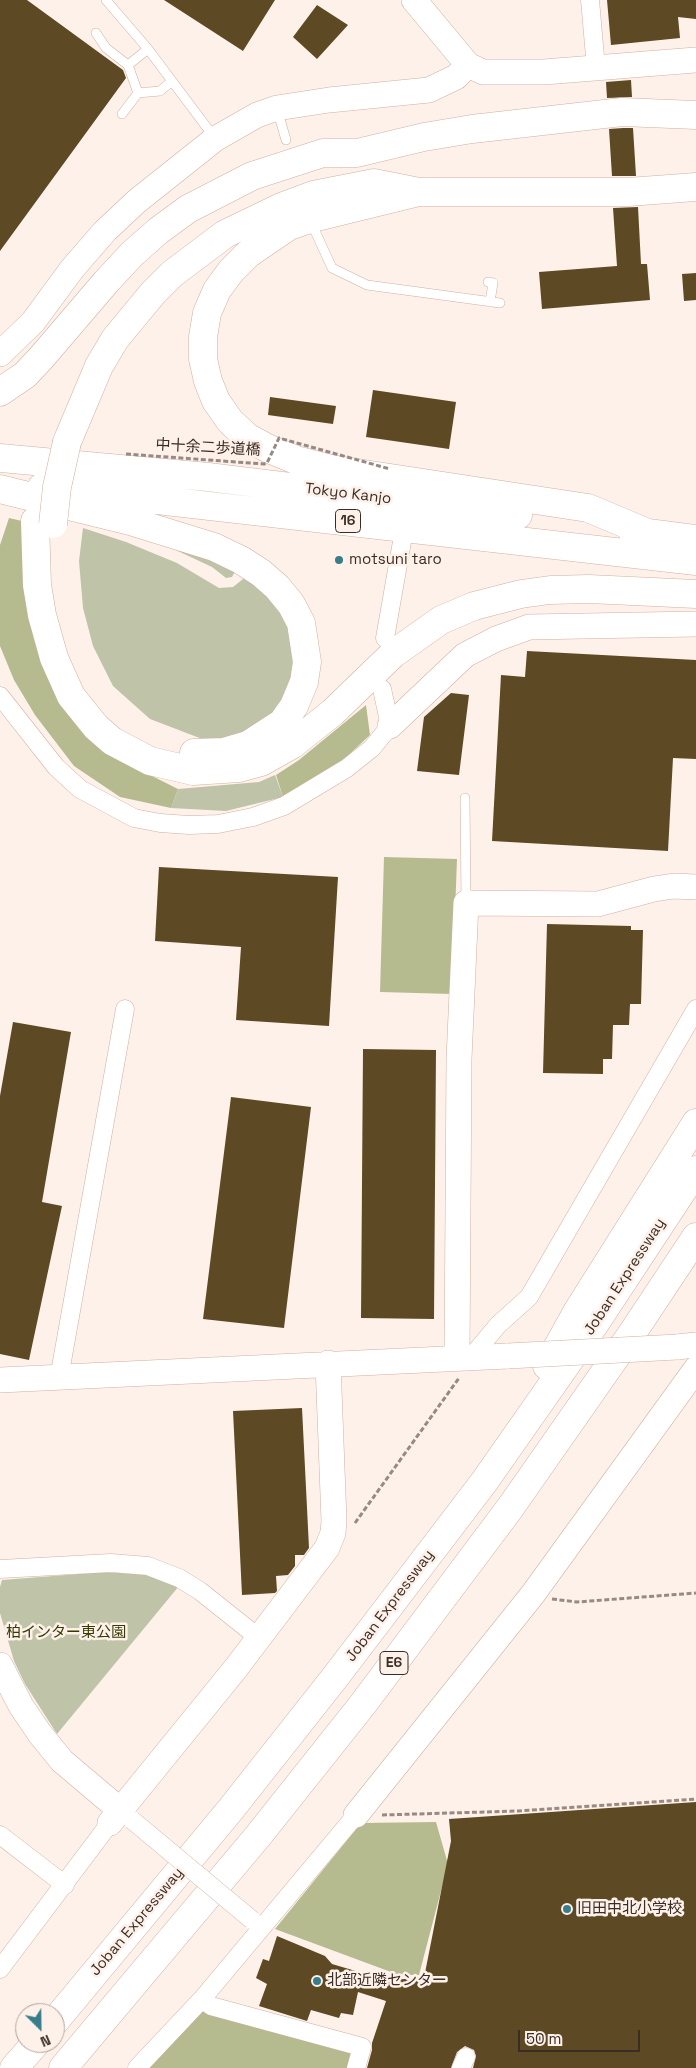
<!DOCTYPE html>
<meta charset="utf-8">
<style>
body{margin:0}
#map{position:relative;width:696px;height:2068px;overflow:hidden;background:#fef1ea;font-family:"Space Grotesk",sans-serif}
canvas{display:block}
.north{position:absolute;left:15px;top:2003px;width:50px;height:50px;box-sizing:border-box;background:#fef1ea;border:1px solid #afa39c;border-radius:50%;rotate:157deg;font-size:14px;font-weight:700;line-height:20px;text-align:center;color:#392d26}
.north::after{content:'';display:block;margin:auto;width:18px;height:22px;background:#387d8b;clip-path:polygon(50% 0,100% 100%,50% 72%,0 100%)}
.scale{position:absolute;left:518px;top:2030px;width:122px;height:22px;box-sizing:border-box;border:2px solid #392d26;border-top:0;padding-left:6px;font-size:15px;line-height:18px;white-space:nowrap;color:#392d26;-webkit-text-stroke:4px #fef1ea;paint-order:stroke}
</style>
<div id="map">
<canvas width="696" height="2068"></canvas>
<div class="north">N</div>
<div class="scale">50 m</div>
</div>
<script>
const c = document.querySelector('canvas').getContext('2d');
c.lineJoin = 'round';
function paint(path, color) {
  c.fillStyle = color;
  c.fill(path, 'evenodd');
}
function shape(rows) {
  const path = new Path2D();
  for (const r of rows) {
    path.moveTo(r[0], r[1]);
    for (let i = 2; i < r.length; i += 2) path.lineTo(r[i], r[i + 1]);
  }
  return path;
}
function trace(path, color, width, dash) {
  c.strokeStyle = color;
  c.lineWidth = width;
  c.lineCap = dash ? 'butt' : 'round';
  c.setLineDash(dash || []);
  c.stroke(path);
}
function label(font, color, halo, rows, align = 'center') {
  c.font = font + ' "Space Grotesk","Noto Sans JP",sans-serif';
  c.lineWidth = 5;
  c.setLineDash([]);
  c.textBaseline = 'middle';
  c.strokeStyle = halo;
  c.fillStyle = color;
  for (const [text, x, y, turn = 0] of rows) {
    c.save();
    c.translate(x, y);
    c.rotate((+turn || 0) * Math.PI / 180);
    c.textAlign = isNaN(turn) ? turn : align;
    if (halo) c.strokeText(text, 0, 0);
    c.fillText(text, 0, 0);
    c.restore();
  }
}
const green = shape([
 [83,528,126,542,177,563,219,588,233,587,248,575,274,595,300,648,293,685,278,714,248,736,210,742,150,719,113,686,93,646,83,608,79,561],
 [133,530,237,568,232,577,226,578,212,567],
 [275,775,283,797,226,811,171,808,178,789,259,782],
 [105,1572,148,1575,179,1586,57,1734,25,1684,14,1661,0,1613,0,1587,2,1580]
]);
const forest = shape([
 [9,518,22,521,52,686,75,723,104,746,142,771,178,789,171,808,120,797,74,766,35,715,14,680,0,646,0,545],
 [366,705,370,735,329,773,283,797,276,775,299,760],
 [384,857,457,859,452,994,380,992],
 [436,1822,448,1864,419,1975,399,1975,275,1929,361,1823],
 [203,2009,353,2054,349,2068,146,2068]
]);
const building = shape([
 [0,0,27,0,123,70,126,78,0,251],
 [164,0,275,0,243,51],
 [607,0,696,0,696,19,678,17,680,38,611,45],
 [317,5,348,25,317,59,293,37],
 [631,80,632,97,607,98,606,82],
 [623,128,633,128,636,176,612,176,609,129],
 [638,207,641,264,647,264,650,300,542,309,539,272,617,266,613,208],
 [696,273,696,300,684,301,682,274],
 [373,390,456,402,449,449,366,437],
 [270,397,336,406,333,424,268,415],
 [527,651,696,660,696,759,673,758,668,851,492,841,501,675,525,677],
 [451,693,469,695,459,775,417,771,424,717],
 [159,867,338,877,329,1026,236,1020,241,947,155,941],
 [547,924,631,926,631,930,643,930,641,1004,630,1004,629,1025,613,1025,612,1059,603,1059,603,1074,543,1073],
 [13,1022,71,1032,42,1202,62,1206,29,1360,0,1354,0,1096],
 [363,1049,436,1050,434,1319,361,1318],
 [231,1097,311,1107,284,1328,203,1319],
 [302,1408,309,1548,304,1555,295,1555,295,1566,288,1575,276,1576,277,1591,275,1593,242,1595,233,1411],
 [696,1802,696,2068,473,2068,476,2056,474,2050,465,2046,457,2052,451,2068,367,2068,372,2050,372,2043,386,2001,358,1992,353,2015,341,2013,339,2018,311,2010,307,2021,259,2006,267,1984,256,1978,263,1959,269,1961,277,1936,325,1956,332,1964,386,1980,424,1978,451,1841,449,1819]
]);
const path = shape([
 [355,1523,459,1378],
 [552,1599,577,1602,696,1593],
 [382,1815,518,1811,696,1799]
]);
const lane = shape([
 [106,0,148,49,214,137],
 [96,33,106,48,128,65,148,49],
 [128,65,138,93,160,91,172,81],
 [277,109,286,140],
 [122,114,138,93],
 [315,231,332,268,367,285,500,303],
 [488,282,493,283,490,302],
 [465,798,466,901]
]);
const street = shape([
 [590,0,596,68],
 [385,638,406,519],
 [0,696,56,767,80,789,134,818,160,823,189,825,218,824,253,817,284,806,347,768,372,748,390,726,382,689],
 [472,1356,498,1325,529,1297,696,1009],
 [59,1378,125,1009],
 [0,1569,111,1563,148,1566,179,1578,200,1591,259,1638],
 [0,1835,65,1885],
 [0,1969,110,1823],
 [202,1999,211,2006,362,2047,356,2068],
 [137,2068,202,1999,356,1815],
 [461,2068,466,2057]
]);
const secondary = shape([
 [414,0,468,65,483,72,544,72,696,60],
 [0,354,33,322,72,269,105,231,137,201,215,139,257,115,277,108,329,100,429,90,456,77,468,65],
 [390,726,465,655,496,639,529,627,696,624],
 [677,1347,696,1345],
 [457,1357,459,1059,466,903,598,904,654,889,674,886,696,887],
 [0,1380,508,1356],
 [0,1665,21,1706,40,1734,62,1761,120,1810],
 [356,1815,533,1594,696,1369],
 [110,1823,236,1668,327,1548,333,1533,334,1521,328,1363]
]);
const highway = shape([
 [419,192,313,218,289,226,248,254,231,271,217,290,207,313,203,337,203,359,208,381,216,401,230,421,247,437,267,448,296,460,331,469,588,508,650,534],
 [0,392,25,375,41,358,106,282,132,254,158,231,188,209,252,176,323,153,357,153,424,137,472,129,622,112,696,115],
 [67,442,99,366,115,339,153,293,172,274,225,234,281,207,313,195,374,183,419,192,628,192,696,187],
 [0,458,208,477,518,515],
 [42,487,696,561],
 [0,489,130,521,214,547,241,560,261,573,277,587,291,604,301,623,307,662,304,682,294,706,282,723,248,745,224,752,194,753],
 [35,521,37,585,42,615,54,658,71,696,96,727,112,741,150,761,193,771,239,768,261,762,293,744,333,712,393,654,441,620,474,606,521,594,550,590,589,589,696,594],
 [632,531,696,539],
 [547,1366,577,1312,696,1123],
 [55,2021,231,1809,336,1676,484,1482,594,1325,696,1170],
 [14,2068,36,2043],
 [63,2068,258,1836,363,1704,510,1508,633,1332,696,1237]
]);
const pathBridge = shape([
 [126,454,264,464,267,463,279,438,390,469]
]);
const streetBridge = shape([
 [132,1820,252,1920]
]);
const secondaryBridge = shape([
 [508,1356,677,1347]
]);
const highwayBridge = shape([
 [53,524,57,487,67,442]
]);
const markers = [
 [339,560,5,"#387d8b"],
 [567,1909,5,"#387d8b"],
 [317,1981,5,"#387d8b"]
];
const shields = [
 [348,521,25],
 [394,1663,28]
];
const shieldNames = [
 ["16",348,521],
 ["E6",394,1663]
];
const streetNames = [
 ["中十余二歩道橋",208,448,3],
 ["Tokyo Kanjo",348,494,7],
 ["Joban Expressway",625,1277,-57],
 ["Joban Expressway",390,1606,-53],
 ["Joban Expressway",137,1922,-50]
];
const poiNames = [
 ["motsuni taro",349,560],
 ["旧田中北小学校",577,1909],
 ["北部近隣センター",327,1981]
];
const parkNames = [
 ["柏インター東公園",66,1633]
];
paint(green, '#bfc3a8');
paint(forest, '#b5bb8f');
paint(building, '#5d4923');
trace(lane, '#d0b0a0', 10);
trace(street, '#d0b0a0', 19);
trace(secondary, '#d0b0a0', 26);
trace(highway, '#d0b0a0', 29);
trace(path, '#968a83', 3, [5, 2.5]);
trace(lane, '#fff', 9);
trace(street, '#fff', 18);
trace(secondary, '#fff', 25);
trace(highway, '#fff', 28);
trace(streetBridge, '#d0b0a0', 19, []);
trace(secondaryBridge, '#d0b0a0', 26, []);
trace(highwayBridge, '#d0b0a0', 29, []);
trace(pathBridge, '#968a83', 3, [5, 2.5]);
trace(streetBridge, '#fff', 18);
trace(secondaryBridge, '#fff', 25);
trace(highwayBridge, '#fff', 28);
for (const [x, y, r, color] of markers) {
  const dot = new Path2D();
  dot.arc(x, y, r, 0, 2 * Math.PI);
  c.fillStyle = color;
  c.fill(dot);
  trace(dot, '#fef1ea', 2);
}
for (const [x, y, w] of shields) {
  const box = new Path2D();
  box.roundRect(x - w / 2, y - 11.5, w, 23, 4);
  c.fillStyle = '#fef1ea';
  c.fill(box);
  trace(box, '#392d26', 1);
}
label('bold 14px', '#392d26', null, shieldNames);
label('15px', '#392d26', '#fef1ea', streetNames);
label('15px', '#392d26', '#fef1ea', poiNames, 'left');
label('15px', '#363b04', '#fef1ea', parkNames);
</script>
